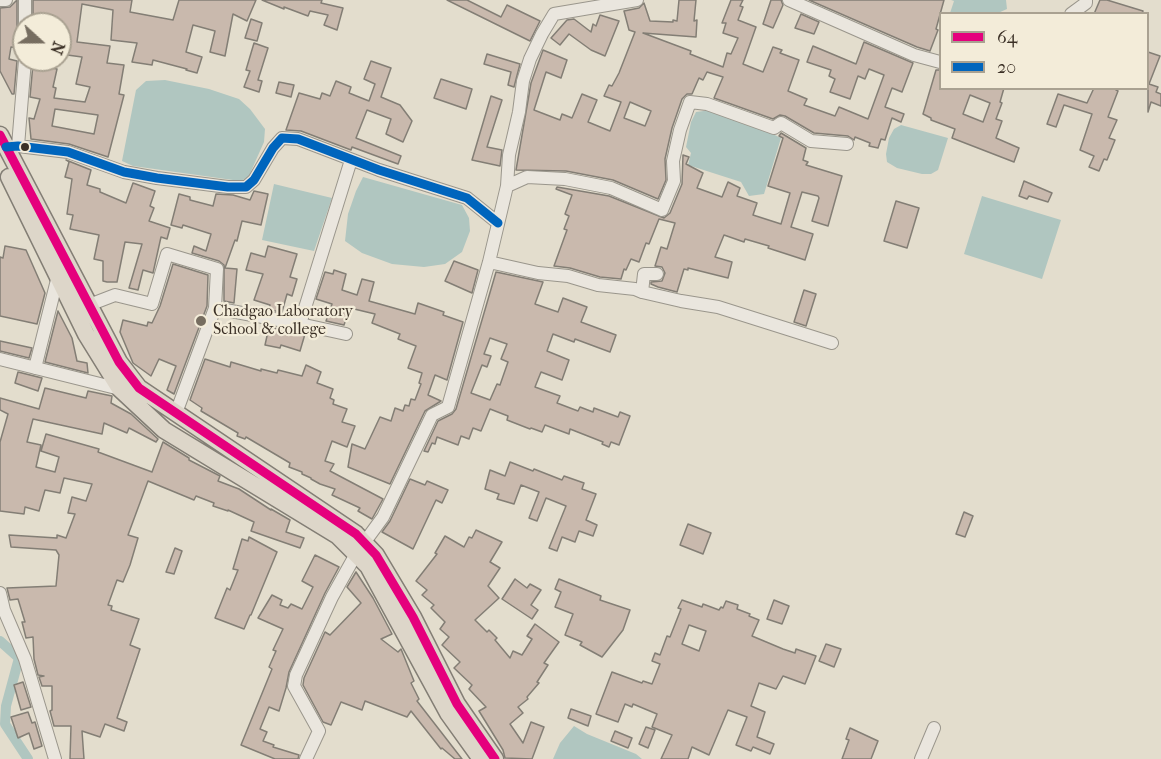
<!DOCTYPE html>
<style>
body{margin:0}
#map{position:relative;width:1161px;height:759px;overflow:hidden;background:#e3ddcd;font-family:"IM FELL French Canon",serif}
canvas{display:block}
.legend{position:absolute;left:939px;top:12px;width:210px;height:78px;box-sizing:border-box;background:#f3ecd9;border:2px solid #a9a191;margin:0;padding:8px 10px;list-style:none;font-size:18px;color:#3b3026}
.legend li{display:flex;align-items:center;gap:12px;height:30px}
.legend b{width:30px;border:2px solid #a9a191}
.north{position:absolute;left:12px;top:12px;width:60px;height:60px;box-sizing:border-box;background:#f3ecd9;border:2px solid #a9a191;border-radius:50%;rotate:111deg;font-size:16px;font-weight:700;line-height:24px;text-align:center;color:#3b3026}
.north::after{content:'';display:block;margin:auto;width:21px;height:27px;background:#766d60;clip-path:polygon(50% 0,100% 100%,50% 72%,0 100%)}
</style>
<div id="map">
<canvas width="1161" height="759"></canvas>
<ul class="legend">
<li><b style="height:8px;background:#e5007d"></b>64</li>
<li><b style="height:8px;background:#0065bd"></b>20</li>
</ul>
<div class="north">N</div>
</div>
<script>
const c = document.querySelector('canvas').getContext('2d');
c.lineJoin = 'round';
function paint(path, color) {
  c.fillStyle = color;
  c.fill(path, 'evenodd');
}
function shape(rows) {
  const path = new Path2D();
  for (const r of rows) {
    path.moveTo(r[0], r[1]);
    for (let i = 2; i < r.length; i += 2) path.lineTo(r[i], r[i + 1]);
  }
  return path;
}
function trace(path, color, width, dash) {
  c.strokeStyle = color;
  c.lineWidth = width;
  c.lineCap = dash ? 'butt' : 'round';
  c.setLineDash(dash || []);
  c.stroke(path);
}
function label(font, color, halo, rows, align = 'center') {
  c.font = font + ' "IM FELL French Canon",serif';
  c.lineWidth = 4.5;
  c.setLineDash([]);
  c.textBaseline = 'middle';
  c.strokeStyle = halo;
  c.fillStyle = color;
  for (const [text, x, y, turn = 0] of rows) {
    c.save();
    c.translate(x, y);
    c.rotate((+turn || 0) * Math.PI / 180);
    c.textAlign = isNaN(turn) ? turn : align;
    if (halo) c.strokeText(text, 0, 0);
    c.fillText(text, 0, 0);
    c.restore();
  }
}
const water = shape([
 [951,0,1006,0,1007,9,998,13,950,13,954,1],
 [165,80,209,89,239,99,250,109,265,129,264,142,248,178,240,181,133,166,122,161,136,90,146,81],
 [711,110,756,126,781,138,764,194,749,196,741,182,688,165,691,153,686,147,691,122,696,112],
 [901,125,948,138,938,170,931,174,922,174,897,168,887,162,886,154,889,138,894,129],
 [363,177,462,205,469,218,470,231,462,252,445,264,424,267,392,264,362,253,345,241,348,214,356,191],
 [274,184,332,198,314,251,262,240],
 [982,196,1061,220,1042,279,964,254],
 [574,726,587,734,636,754,642,759,553,759,560,743]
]);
const canal = shape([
 [0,641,19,658,6,706,5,724,28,759]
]);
const building = shape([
 [17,0,17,25,18,29,24,32,24,35,21,35,21,48,11,47,9,59,17,61,14,94,12,94,0,71,0,8,10,7,17,0],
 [33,0,132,0,130,12,173,20,179,0,256,0,247,21,233,14,225,56,210,52,215,31,193,25,186,52,202,57,197,73,186,70,187,69,153,60,152,65,132,62,137,43,111,40,113,10,82,4,77,42,110,46,107,63,124,65,119,94,124,95,108,157,69,144,31,139,29,118,34,119,40,99,30,97,33,64,57,69,53,87,56,88,54,98,85,102,90,87,76,84,82,57,60,54,60,24,33,24,33,0],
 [55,109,98,115,94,134,52,126,55,109],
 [262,0,322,0,321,3,343,8,337,30,324,25,328,15,310,11,308,16,284,7,284,9,262,0],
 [447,0,467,0,501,17,507,5,540,21,530,41,447,0],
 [679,0,696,0,694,21,697,20,696,37,643,33,691,51,690,54,723,67,727,53,731,54,738,38,723,33,726,23,722,23,731,0,743,0,740,6,743,7,738,20,756,27,743,64,763,72,773,47,782,50,780,53,799,60,788,91,807,99,804,105,835,116,839,107,868,119,884,75,869,69,865,79,858,76,850,99,830,92,835,79,829,76,831,70,807,62,813,46,856,64,864,42,913,63,902,92,892,88,885,107,904,114,901,122,892,118,885,140,881,139,878,148,869,146,870,143,855,137,854,140,848,136,814,133,785,116,780,115,773,119,714,98,723,77,707,72,703,80,699,78,692,94,687,94,682,99,672,128,665,159,666,180,658,199,613,180,566,171,516,170,531,83,543,50,567,60,561,78,546,72,534,110,560,120,562,114,572,118,582,94,597,100,588,122,610,131,621,102,604,96,609,85,612,86,619,73,635,32,629,30,624,11,639,8,644,3,650,21,673,22,673,20,677,21,679,0],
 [630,102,651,111,645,126,624,118,630,102],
 [771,0,781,0,783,5,773,28,763,24,771,0],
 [809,0,944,0,936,29,938,30,930,51,917,47,809,0],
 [1100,0,1107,0,1143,11,1142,14,1094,14,1100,0],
 [801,14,819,22,814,34,795,28,801,14],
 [600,15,619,21,605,56,591,50,569,34,560,45,551,38,567,20,574,19,591,32,593,24,596,26,600,15],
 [251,19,262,23,257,41,245,38,251,19],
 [254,43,268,48,258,80,262,81,259,92,244,87,250,71,246,70,254,43],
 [1148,52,1160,56,1149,84,1158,87,1156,92,1161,94,1161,106,1151,102,1148,112,1148,52],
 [487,54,520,64,514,87,508,85,511,72,484,64,487,54],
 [371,61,391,68,381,97,400,105,412,121,403,142,386,134,391,119,367,110,356,138,401,156,398,164,352,147,351,150,301,131,286,130,299,93,320,99,322,93,330,96,336,81,351,87,349,93,369,101,375,84,364,79,371,61],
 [936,70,940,70,940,88,1004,88,1000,102,1002,103,996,119,1002,121,996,138,1019,148,1014,162,952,138,955,129,931,120,931,118,923,114,936,70],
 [970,95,990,103,983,122,963,114,970,95],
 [441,79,472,89,466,109,434,98,441,79],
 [279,82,294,85,291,97,276,93,279,82],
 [1094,88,1113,88,1118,91,1108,117,1117,120,1109,138,1115,140,1107,160,1104,159,1099,171,1089,167,1094,156,1080,150,1092,114,1064,105,1056,127,1047,124,1058,94,1087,103,1094,88],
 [491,96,502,100,487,147,502,150,500,166,472,160,491,96],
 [781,133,806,148,803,160,808,162,806,165,842,176,828,226,812,221,819,198,818,196,802,192,791,227,813,234,805,260,768,248,769,246,745,239,744,242,724,235,715,257,732,262,728,278,688,268,688,270,684,269,677,292,658,287,651,284,651,282,662,281,665,273,662,267,655,266,661,247,667,249,675,223,659,219,649,244,646,243,639,262,631,259,626,270,624,269,621,279,600,277,570,268,554,266,567,230,564,229,569,216,565,214,572,195,556,189,557,187,609,196,664,218,670,213,682,184,683,155,689,157,686,164,703,173,697,188,722,197,728,182,740,188,737,196,757,203,753,215,781,224,790,193,768,186,783,138,779,136,781,133],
 [66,160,91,170,87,185,100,189,100,192,126,203,133,183,155,191,150,206,154,208,149,221,170,228,167,239,161,237,153,273,143,270,138,290,129,288,142,244,125,242,117,282,107,282,103,281,103,261,94,259,99,235,70,229,73,215,67,214,72,179,65,177,69,162,66,160],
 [1024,181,1052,193,1048,202,1029,196,1027,199,1019,196,1024,181],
 [254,191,268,194,261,225,242,221,237,241,235,240,225,268,237,269,234,303,224,301,224,265,219,261,192,253,194,246,206,251,211,234,183,225,182,228,171,225,179,194,190,197,190,200,213,206,216,194,233,195,250,200,254,191],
 [896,201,919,208,907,248,884,241,896,201],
 [5,246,26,250,45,293,37,324,0,316,0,257,3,258,5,246],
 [268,246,297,254,290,277,297,279,292,296,287,294,282,312,269,310,270,305,254,300,263,274,246,270,251,253,265,257,268,246],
 [454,261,478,270,472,293,445,281,454,261],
 [173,264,208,275,207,306,174,394,167,390,176,366,159,359,151,376,133,363,120,332,123,320,147,326,148,322,152,323,160,306,173,264],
 [334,270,346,274,342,290,357,295,362,279,374,282,369,301,415,314,418,303,444,312,443,315,463,322,447,380,435,375,428,395,441,401,425,411,390,484,348,467,352,444,365,449,380,417,391,421,395,408,403,411,405,405,409,406,411,399,415,400,421,384,419,383,422,373,408,368,416,346,398,339,400,334,372,323,375,314,350,308,344,325,326,321,332,304,316,299,325,272,333,274,334,270],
 [496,272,543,282,535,304,558,312,563,298,587,307,581,322,616,335,610,352,575,339,574,342,553,334,547,351,569,360,562,380,541,372,535,387,560,396,557,403,578,411,580,407,593,412,594,408,618,417,620,412,630,416,619,445,611,442,609,447,602,444,603,442,570,429,569,434,545,425,542,432,531,428,530,429,507,420,508,416,490,409,481,431,473,428,469,439,461,436,458,445,437,437,435,444,432,443,428,452,424,451,438,421,452,414,456,409,496,272],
 [490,338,507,344,501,359,508,362,500,385,497,384,490,400,471,393,482,365,487,367,491,356,484,354,490,338],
 [804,290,816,294,806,326,794,322,804,290],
 [58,311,72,338,77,361,87,363,88,373,45,362,58,311],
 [269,327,305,334,300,351,281,345,280,348,265,345,269,327],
 [0,341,32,348,29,358,0,351,0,341],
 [205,359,230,367,231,362,261,371,261,369,277,373,278,370,302,376,306,365,321,372,317,383,333,389,330,398,334,400,333,404,347,409,342,422,355,426,347,447,332,441,325,461,334,464,330,471,383,499,372,519,358,511,360,508,332,495,335,489,320,484,311,479,311,478,302,474,302,472,289,467,290,463,246,437,245,439,237,436,238,433,201,411,202,408,190,400,205,359],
 [18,372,42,378,38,391,15,383,18,372],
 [45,388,86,398,88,391,112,396,111,403,131,414,158,439,156,442,129,428,127,433,104,423,102,434,33,419,27,442,41,445,36,467,55,472,59,457,41,451,46,434,99,449,98,452,152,472,163,442,189,458,189,460,220,476,218,481,239,489,271,510,271,509,290,520,286,532,304,538,300,548,251,531,254,522,228,510,228,511,213,506,214,503,196,496,194,500,148,481,128,535,138,538,130,565,123,582,117,580,108,605,112,606,111,610,139,619,130,645,140,649,117,718,127,722,124,731,105,724,100,737,82,731,84,759,70,759,71,726,54,726,50,711,52,710,52,686,42,686,39,677,44,676,38,675,34,659,33,637,26,638,22,622,25,622,18,599,10,600,7,588,56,586,59,555,56,550,11,547,9,535,57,538,57,535,66,538,75,514,68,513,72,497,86,501,92,484,64,478,60,493,45,490,39,511,25,507,24,514,0,511,0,442,8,414,0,410,0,398,39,409,45,388],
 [510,462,533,471,534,469,562,480,564,476,584,483,582,489,596,494,586,520,597,525,593,536,579,531,575,542,562,537,557,551,549,548,566,506,546,498,537,521,529,518,539,492,521,485,514,504,497,499,499,494,485,489,490,470,505,476,510,462],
 [410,479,425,485,427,481,448,490,442,503,436,500,413,549,382,532,390,521,410,479],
 [964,512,973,516,965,537,956,534,964,512],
 [688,524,711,533,703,554,680,545,688,524],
 [476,530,502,542,490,562,500,568,488,586,499,598,475,620,487,632,489,630,497,638,495,640,510,658,513,651,522,655,532,639,527,636,535,624,559,642,544,663,548,665,537,682,539,683,527,697,528,699,518,707,523,713,510,724,523,743,531,722,544,727,532,759,505,758,503,750,479,711,486,707,469,689,472,685,454,668,460,662,442,645,449,637,440,629,445,622,431,608,434,605,422,595,427,590,416,581,437,554,435,553,445,536,464,547,469,537,472,538,476,530],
 [249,537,277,552,251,615,250,615,244,629,215,618,227,588,230,590,238,570,233,569,242,539,248,541,249,537],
 [175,548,182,551,174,574,166,572,175,548],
 [315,555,339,567,325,593,289,672,286,688,279,711,269,707,260,729,267,732,263,741,274,745,273,747,299,755,298,759,275,759,241,745,272,669,269,667,276,651,273,650,283,629,258,618,272,595,282,600,280,605,288,608,291,604,302,609,313,587,302,581,315,555],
 [356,572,373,598,392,634,381,639,398,652,401,649,414,681,411,683,419,699,417,701,462,759,455,759,442,748,441,749,411,711,407,717,365,701,362,710,341,702,331,725,323,722,303,685,304,678,325,632,330,635,361,603,347,587,356,572],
 [515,579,527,588,530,584,541,590,531,605,538,610,532,619,502,599,515,579],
 [559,579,601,596,600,600,630,610,623,630,602,657,580,645,582,642,565,635,573,614,555,607,561,592,555,589,559,579],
 [682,600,702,607,703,604,719,610,721,607,723,608,726,601,738,605,737,609,750,614,749,616,759,620,752,636,783,649,795,653,796,649,816,656,805,684,783,676,776,689,759,683,751,706,765,712,757,737,774,744,770,754,753,747,751,751,736,745,747,717,728,710,709,755,692,747,688,759,661,759,672,735,652,727,657,714,633,704,632,707,625,704,618,722,596,714,612,672,642,683,643,681,652,684,660,664,652,661,655,653,660,655,667,636,670,637,681,609,678,608,682,600],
 [689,625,706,631,699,651,682,644,689,625],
 [774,600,789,606,782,624,767,619,774,600],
 [826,644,841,649,834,667,819,661,826,644],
 [23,682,31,707,21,710,14,685,23,682],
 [571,709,591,716,588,726,568,718,571,709],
 [28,712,32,723,35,722,42,746,34,749,29,733,18,738,11,717,28,712],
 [646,727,655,730,648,748,639,744,646,727],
 [850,728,878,741,871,759,842,759,849,740,846,739,850,728],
 [615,731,632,738,628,748,611,741,615,731]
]);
const minor = shape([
 [0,0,6,0],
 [25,0,25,24],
 [614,0,613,4,637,0],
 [789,0,914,55,940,62],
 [1071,14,1086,3,1086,0],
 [18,146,25,60],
 [6,147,18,146,68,152,124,172,157,178,228,187,246,187,254,180,273,148,282,138,298,139,379,170,467,198,498,223],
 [507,186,527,177,565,179,611,188,662,210,674,181,673,161,680,130,690,102,707,104,774,128,781,123,811,141,847,144],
 [489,262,538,273,568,276,598,285,635,289,642,292,644,274,657,274],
 [642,292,681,301,718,307,832,343],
 [89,305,115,295,152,304,167,254,217,269,215,308],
 [300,324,346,334],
 [0,359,120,389],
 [35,368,58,276],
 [176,413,215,308,300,324,351,160],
 [0,593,4,610,25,659,55,759],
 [306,759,319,731,294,686,296,675,332,597,356,554,383,517,432,415,448,407,489,262,507,186,509,155,519,112,523,81,530,59,542,34,554,14,613,4],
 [921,759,934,728]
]);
const highway = shape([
 [0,135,119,362,139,388,356,534,376,555,413,617,457,704,495,759],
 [9,177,86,334,120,389,164,430,338,536,368,566,448,713,481,759]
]);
const bus1 = shape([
 [0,135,119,362,139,388,356,534,376,555,413,617,457,704,495,759]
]);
const bus2 = shape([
 [6,147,18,146,68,152,124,172,157,178,228,187,246,187,254,180,273,148,282,138,298,139,379,170,467,198,498,223]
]);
const markers = [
 [25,147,5,"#3b3026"],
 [201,321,6,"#766d60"]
];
const poiNames = [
 ["Chadgao Laboratory",213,312],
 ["School & college",213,330]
];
paint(water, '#b0c6c0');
trace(canal, '#b0c6c0', 10);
paint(building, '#c9b9ad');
trace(building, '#837e75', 1.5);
trace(minor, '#9a968c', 14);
trace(highway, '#837e75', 19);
trace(minor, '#eae6de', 12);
trace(highway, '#ddd6c9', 16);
trace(bus1, '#e5007d', 9);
trace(bus2, '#0065bd', 9);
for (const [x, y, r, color] of markers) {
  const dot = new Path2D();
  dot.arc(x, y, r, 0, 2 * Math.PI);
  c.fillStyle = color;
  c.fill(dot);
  trace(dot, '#f3ecd9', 2);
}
label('16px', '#3b3026', '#f3ecd9', poiNames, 'left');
</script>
